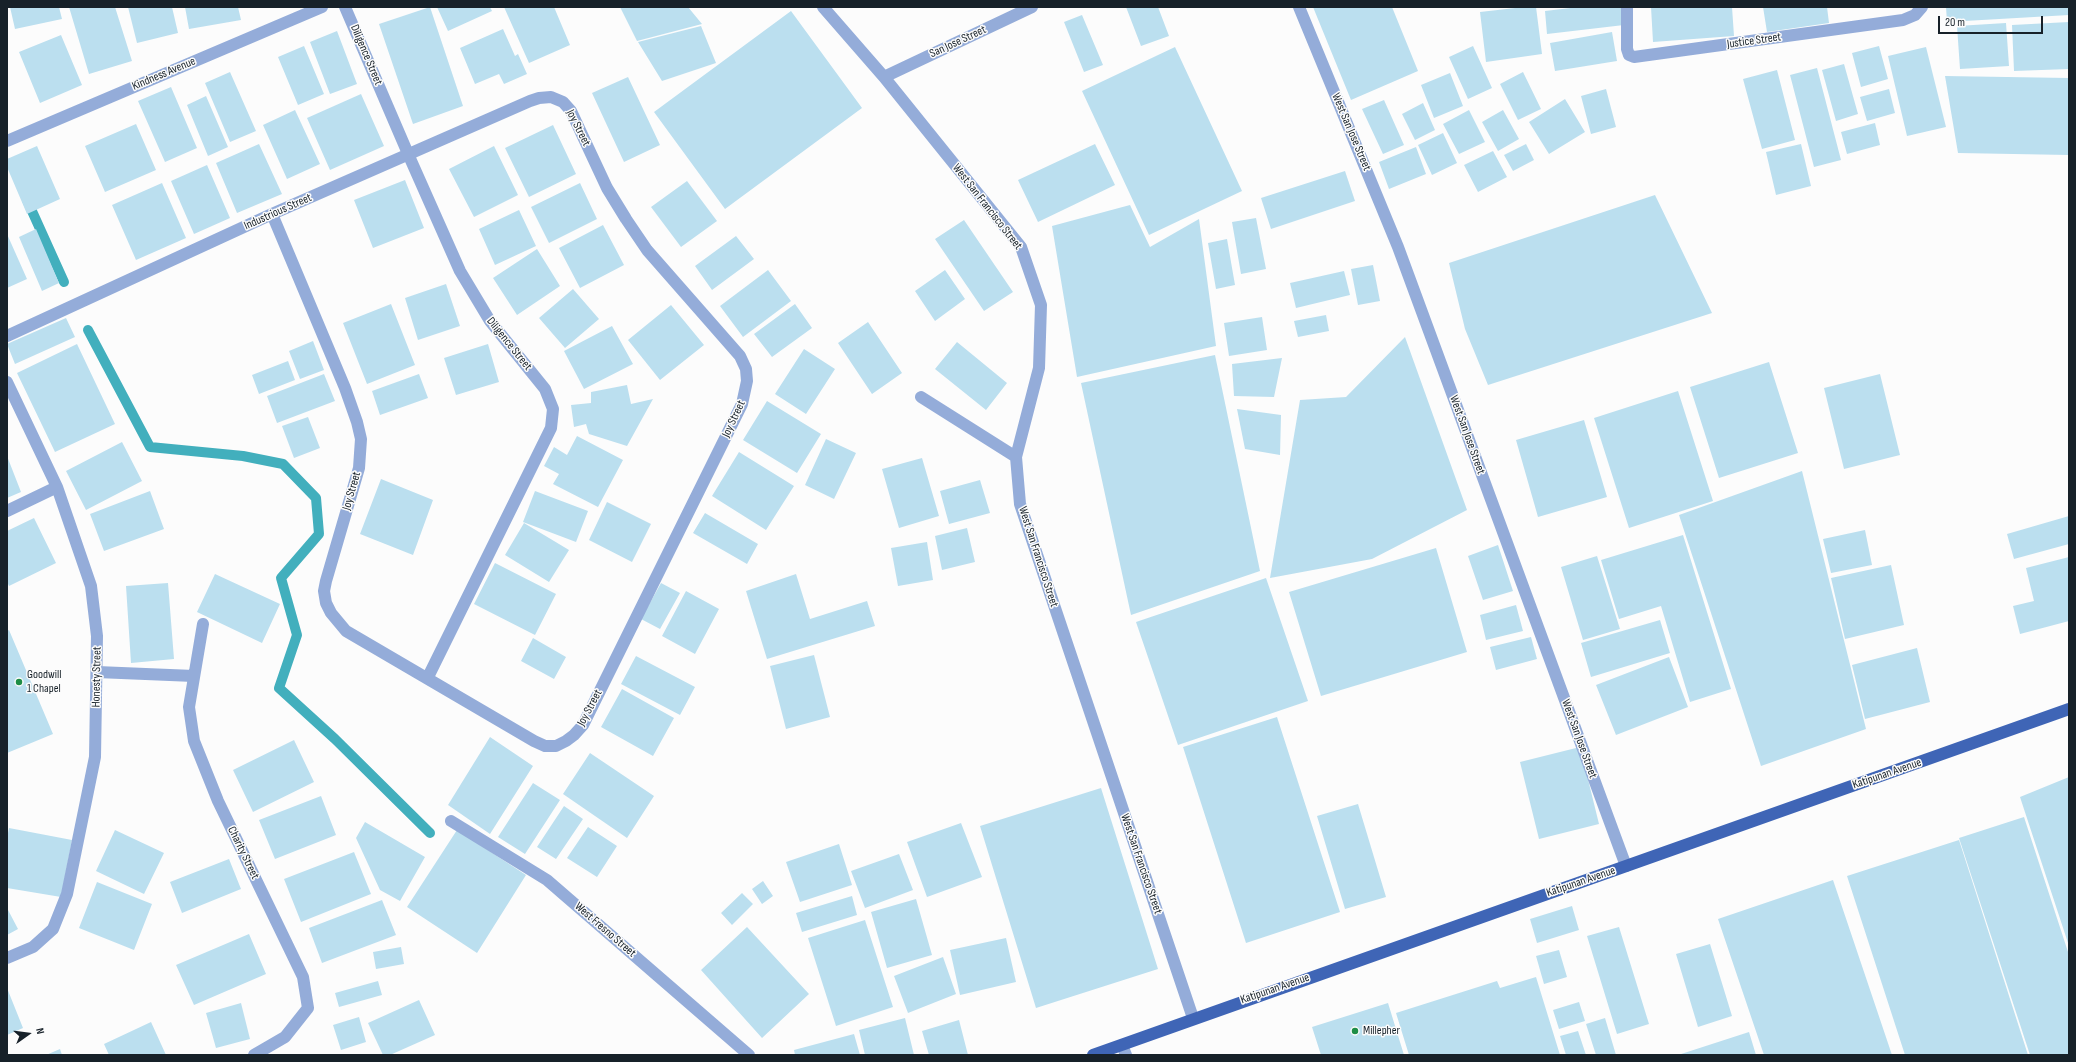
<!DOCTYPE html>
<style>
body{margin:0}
#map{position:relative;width:2076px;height:1062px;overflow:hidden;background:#fcfcfc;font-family:"Sofia Sans Condensed",sans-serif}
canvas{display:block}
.frame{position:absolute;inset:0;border:8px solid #172129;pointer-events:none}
.north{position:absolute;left:8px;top:1014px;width:40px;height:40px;-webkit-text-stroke:3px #fcfcfc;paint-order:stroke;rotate:76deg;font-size:11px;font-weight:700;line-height:16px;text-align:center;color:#172129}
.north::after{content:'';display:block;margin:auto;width:14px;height:18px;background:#172129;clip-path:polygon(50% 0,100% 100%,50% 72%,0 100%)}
.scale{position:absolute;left:1938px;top:16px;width:105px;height:18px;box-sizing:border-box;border:2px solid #172129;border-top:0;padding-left:5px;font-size:12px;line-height:14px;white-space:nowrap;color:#172129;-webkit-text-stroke:3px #fcfcfc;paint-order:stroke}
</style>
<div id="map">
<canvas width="2076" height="1062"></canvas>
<div class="frame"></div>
<div class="north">N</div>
<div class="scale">20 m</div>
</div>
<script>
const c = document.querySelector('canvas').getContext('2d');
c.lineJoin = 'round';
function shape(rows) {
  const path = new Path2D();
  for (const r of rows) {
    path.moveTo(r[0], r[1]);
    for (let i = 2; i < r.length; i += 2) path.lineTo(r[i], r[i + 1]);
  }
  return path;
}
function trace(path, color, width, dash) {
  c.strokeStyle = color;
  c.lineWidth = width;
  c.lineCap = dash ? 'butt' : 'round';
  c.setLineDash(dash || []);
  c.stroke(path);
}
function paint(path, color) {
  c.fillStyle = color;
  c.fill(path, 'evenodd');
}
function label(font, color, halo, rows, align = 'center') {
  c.font = font + ' "Sofia Sans Condensed",sans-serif';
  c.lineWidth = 3;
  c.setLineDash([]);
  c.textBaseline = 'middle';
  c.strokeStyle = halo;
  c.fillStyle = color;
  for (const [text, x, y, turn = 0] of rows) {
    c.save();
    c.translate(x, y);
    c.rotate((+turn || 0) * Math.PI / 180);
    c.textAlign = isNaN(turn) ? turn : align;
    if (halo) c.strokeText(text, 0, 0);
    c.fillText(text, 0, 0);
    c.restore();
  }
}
const stream = shape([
 [27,200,64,282],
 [88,330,150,447,243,456,283,464,316,498,319,534,281,578,297,635,279,688,335,739,430,833]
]);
const building = shape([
 [10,7,59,7,62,19,15,29],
 [69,7,115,7,132,61,89,74],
 [128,7,172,7,178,33,137,43],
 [185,7,238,7,241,20,189,29],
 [430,7,463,106,413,124,379,24],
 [437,7,490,7,492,11,448,31],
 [504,7,554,7,570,45,529,63],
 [620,7,688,7,702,24,637,41],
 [1126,7,1158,7,1169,36,1141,46],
 [1313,7,1392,7,1418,71,1351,100],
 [1524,7,1536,7,1542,54,1486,62,1480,12],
 [1579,7,1622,7,1624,25,1547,34,1545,11],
 [1651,7,1732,7,1734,36,1653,42],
 [1763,7,1827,7,1829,23,1767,32],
 [1946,7,2069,7,2069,15,1947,22],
 [791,11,862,108,725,209,654,112],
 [1082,15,1103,65,1084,72,1064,22],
 [2069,22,2069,69,2014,71,2012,25],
 [2006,23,2009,66,1960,69,1957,26],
 [701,26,716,63,662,81,638,42],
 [503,29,515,56,518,54,527,74,504,84,499,74,475,84,460,48],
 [337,31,357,84,330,94,310,42],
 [1612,32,1617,61,1555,71,1550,43],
 [61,35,82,85,40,103,19,52],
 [304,46,324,94,298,105,278,57],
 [1473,46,1492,88,1468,99,1449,57],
 [1879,46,1888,79,1861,87,1852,53],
 [1175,47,1242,191,1149,235,1082,91],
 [1926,47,1946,127,1907,136,1888,56],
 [1844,64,1858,114,1836,121,1822,70],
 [1817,68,1841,160,1814,167,1790,75],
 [1777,70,1795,140,1762,149,1743,79],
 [230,72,256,131,230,142,205,83],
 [1523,72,1541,109,1518,120,1500,84],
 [1450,73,1463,106,1434,118,1421,85],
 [1945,76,2069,78,2069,155,1958,153],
 [628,77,660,145,624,162,592,93],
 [171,87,197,148,165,162,138,101],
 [1606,89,1616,127,1591,134,1581,96],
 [1889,89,1895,113,1867,121,1860,97],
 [361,94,384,146,330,170,307,118],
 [206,96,228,147,208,156,187,105],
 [1565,99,1585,132,1549,154,1529,122],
 [1384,100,1404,145,1383,154,1362,109],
 [1423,103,1435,130,1415,140,1402,114],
 [295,110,320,164,287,179,263,125],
 [1469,110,1485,142,1459,154,1443,124],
 [1503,110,1519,139,1498,151,1482,122],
 [1875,123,1880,145,1847,154,1841,132],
 [136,124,156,170,105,192,85,146],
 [553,125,576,174,529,197,505,148],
 [1443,133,1457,163,1432,175,1418,145],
 [259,144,282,194,237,213,216,163],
 [1095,144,1115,185,1038,222,1018,180],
 [1526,144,1534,160,1513,171,1504,155],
 [1801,144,1811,186,1776,195,1766,152],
 [37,146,60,199,27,214,7,167,7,159],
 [494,146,518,195,474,217,449,169],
 [1416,147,1426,174,1389,189,1379,162],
 [1493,151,1507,177,1478,192,1464,165],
 [207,165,230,218,194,234,171,181],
 [1345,171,1355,201,1271,229,1261,198],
 [405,180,424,228,373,248,354,200],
 [687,181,717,221,681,247,651,207],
 [162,183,186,238,136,260,112,205],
 [580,183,597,219,549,243,531,207],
 [1655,195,1712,313,1488,385,1465,329,1449,263],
 [1130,205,1150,247,1199,219,1216,346,1077,377,1052,226],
 [519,210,536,246,495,265,479,229],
 [1256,218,1266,269,1241,274,1232,222],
 [964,220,1013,292,984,311,935,239],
 [603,225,624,265,580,288,559,248],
 [36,229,59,283,42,291,19,237],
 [7,234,27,279,7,288],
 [736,236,754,259,712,290,695,266],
 [1227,239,1235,285,1216,289,1208,243],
 [537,249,560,286,517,315,493,278],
 [1373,265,1380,301,1358,305,1351,269],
 [768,270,791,301,743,337,720,306],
 [945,270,965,299,935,321,915,291],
 [1344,271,1350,295,1296,308,1290,283],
 [446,284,460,326,418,340,405,298],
 [573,289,599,319,565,348,539,318],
 [391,304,415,365,367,384,343,323],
 [795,304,812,328,772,357,754,334],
 [671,305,704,345,660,380,628,340],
 [1326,315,1329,331,1298,337,1294,321],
 [1262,317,1267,350,1229,356,1224,323],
 [66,318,75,337,15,364,7,344],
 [868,322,902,373,872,394,838,343],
 [612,326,633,364,584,389,564,351],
 [1405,337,1467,510,1372,559,1270,578,1300,400,1346,397],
 [313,341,324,370,300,379,289,351],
 [957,342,1007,383,986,410,935,369],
 [77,344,115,424,55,452,17,373],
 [488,344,499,382,456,395,444,358],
 [804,349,835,369,806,414,775,394],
 [1215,355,1260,571,1131,615,1081,383],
 [1282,358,1274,397,1234,396,1232,364],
 [288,361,295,380,259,394,252,375],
 [1769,362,1798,453,1719,478,1690,387],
 [324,374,335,401,277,423,267,396],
 [419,374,428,398,380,415,372,391],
 [1880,374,1900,455,1844,469,1824,388],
 [627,385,631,404,653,399,627,446,589,434,586,424,574,427,571,405,591,403,591,392],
 [1678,391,1713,501,1629,528,1594,418],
 [767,401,821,434,797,473,743,440],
 [1237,409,1281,415,1280,455,1245,449],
 [308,417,320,448,294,458,282,426],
 [1584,420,1607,497,1538,517,1516,440],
 [577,436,623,460,598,507,553,484,559,474,544,466,554,447,567,455],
 [826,439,856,453,834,499,805,485],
 [122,442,142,481,86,510,66,471],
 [739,452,794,486,766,530,712,496],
 [7,456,21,492,7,498],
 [922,458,939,516,899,528,882,469],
 [1802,471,1866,729,1761,766,1679,515],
 [381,479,433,500,413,555,360,534],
 [980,480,990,513,949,524,940,491],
 [150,491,164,529,104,551,90,514],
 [535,491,588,511,576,542,523,522],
 [607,502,651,524,632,562,589,540],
 [705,513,758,544,747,564,693,533],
 [2069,516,2069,544,2014,559,2007,534],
 [34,518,56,563,9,586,7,582,7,531],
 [524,523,569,550,549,582,505,555],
 [967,528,975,562,942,570,935,536],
 [1865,530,1872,565,1831,573,1823,539],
 [1683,535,1731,689,1690,702,1661,606,1619,619,1601,560],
 [927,542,933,580,898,586,891,548],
 [1498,545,1513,591,1483,600,1468,556],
 [1436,548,1467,652,1321,696,1289,592],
 [1597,556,1620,629,1583,640,1561,567],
 [2069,557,2069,621,2020,634,2013,606,2034,601,2026,568],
 [495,563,556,594,535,635,474,604],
 [1891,565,1904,625,1845,639,1831,578],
 [215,574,280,604,262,643,197,612],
 [796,574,810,619,867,601,875,626,767,659,746,591],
 [1266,578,1308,701,1178,745,1136,622],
 [168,583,174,659,131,663,126,586],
 [661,583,680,593,660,629,641,619],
 [686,591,719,609,695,654,662,636],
 [1516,605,1523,631,1486,640,1480,615],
 [1660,620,1670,653,1591,677,1581,643],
 [9,630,53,734,7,753,7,631],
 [1531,637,1537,659,1496,670,1490,647],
 [533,638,566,657,554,679,521,661],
 [1917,648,1930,702,1865,719,1852,665],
 [814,655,830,717,786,729,770,666],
 [636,656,695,687,680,715,621,684],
 [1669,657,1688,707,1616,735,1596,685],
 [622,689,674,718,653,756,601,727],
 [1277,717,1340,912,1246,943,1183,747],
 [490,737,533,766,490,834,448,805],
 [294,740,314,782,253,812,233,770],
 [1580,747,1599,824,1539,839,1520,762],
 [590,753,654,796,627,838,563,794],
 [2069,777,2069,946,2020,797],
 [533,783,560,800,525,854,498,837],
 [1101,788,1158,969,1036,1008,980,826],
 [321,796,336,835,275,859,259,820],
 [1358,804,1386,897,1345,909,1317,816],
 [564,806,583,819,556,859,537,847],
 [2024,817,2069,955,2069,1055,2030,1055,1959,838],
 [365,822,425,857,400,901,380,890,356,838],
 [961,823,982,877,927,897,907,842],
 [588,827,617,846,597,877,567,858],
 [9,828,72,840,61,897,7,888,7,838],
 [115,830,164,853,144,894,96,871],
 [457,830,526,875,477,953,407,907],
 [1959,840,2028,1055,1905,1055,1847,876],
 [839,844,852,885,800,902,786,862],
 [354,852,371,894,301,922,284,879],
 [899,854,913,890,865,908,851,871],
 [229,859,241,889,182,913,170,882],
 [1833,880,1892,1055,1764,1055,1718,919],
 [763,881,773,896,762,904,752,889],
 [97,882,152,904,134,950,79,928],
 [742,893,753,904,732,925,721,913],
 [852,896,857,915,802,932,796,913],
 [916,899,932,955,887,968,871,912],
 [382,900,396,935,322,963,309,928],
 [1572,906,1579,930,1537,943,1530,919],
 [7,908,18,929,7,935],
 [865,920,893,1007,836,1026,808,938],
 [747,927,809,994,762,1038,701,970],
 [1619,927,1649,1024,1617,1034,1587,936],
 [249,934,266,974,194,1005,176,965],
 [1006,938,1016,982,960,995,950,950],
 [1710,944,1732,1016,1698,1027,1676,954],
 [401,947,404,964,376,969,373,952],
 [1559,950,1567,977,1544,984,1536,956],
 [943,957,956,994,908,1013,894,976],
 [1536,977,1560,1055,1409,1055,1396,1013,1497,981,1500,988],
 [378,981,382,995,339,1007,335,993],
 [7,988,23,1028,7,1035],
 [419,1000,435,1035,390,1055,383,1055,368,1023],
 [1579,1002,1585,1021,1559,1029,1553,1010],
 [241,1003,250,1039,216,1048,206,1013],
 [1388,1003,1404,1055,1321,1055,1312,1027],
 [359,1017,366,1042,341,1050,333,1025],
 [905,1018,914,1055,865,1055,859,1030],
 [1605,1018,1616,1055,1596,1055,1586,1024],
 [959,1020,968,1055,929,1055,922,1031],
 [151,1022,166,1055,109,1055,104,1044],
 [1578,1031,1586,1055,1566,1055,1560,1036],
 [1749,1032,1756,1055,1678,1055],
 [854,1034,860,1055,795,1055,794,1050],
 [60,1049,62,1055,46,1055]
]);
const minor = shape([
 [345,7,409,156,460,271,490,321,545,389,553,409,551,428,428,677],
 [823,7,884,77,1021,247,1041,305,1039,368,1016,457,1020,504,1193,1018],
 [1299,7,1398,247,1626,866],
 [1627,7,1627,49,1629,55,1634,57,1903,20,1915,15,1922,7],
 [884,77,1032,7],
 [7,141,322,7],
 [7,336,272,214,530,101,539,98,551,97,563,102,571,111,607,188,626,219,647,250,740,356,746,369,747,381,742,404,583,725,574,735,566,741,556,746,545,746,534,741,346,631,331,613,326,603,324,591,326,581,359,468,361,439,357,422,345,388,272,214],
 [7,382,57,487,91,586,97,636,95,757,67,894,53,929,33,947,7,958],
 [921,397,1016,457],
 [7,511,57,487],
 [203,624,189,707,194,741,218,801,303,977,308,1008,285,1037,254,1055],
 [97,672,194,676],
 [451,821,547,880,749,1055],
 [1122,1045,1126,1055]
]);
const major = shape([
 [1093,1055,2069,709]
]);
const markers = [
 [19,682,4,"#1e8d46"],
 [1355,1031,4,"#1e8d46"]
];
const streetNames = [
 ["Justice Street",1754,41,-8],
 ["San Jose Street",958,42,-25],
 ["Diligence Street",366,55,67],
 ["Kindness Avenue",164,74,-23],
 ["Joy Street",578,128,63],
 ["West San Jose Street",1351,132,67],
 ["West San Francisco Street",987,207,52],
 ["Industrious Street",278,212,-24],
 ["Diligence Street",509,344,51],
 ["Joy Street",734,419,-65],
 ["West San Jose Street",1467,435,70],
 ["Joy Street",352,491,-74],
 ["West San Francisco Street",1038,557,72],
 ["Honesty Street",97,677,-89],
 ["Joy Street",590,708,-62],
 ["West San Jose Street",1579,739,70],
 ["Katipunan Avenue",1887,774,-19],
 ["Charity Street",243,853,64],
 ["West San Francisco Street",1141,864,71],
 ["Katipunan Avenue",1581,882,-19],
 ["West Fresno Street",605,930,41],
 ["Katipunan Avenue",1275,989,-19]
];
const poiNames = [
 ["Goodwill",27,675],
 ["1 Chapel",27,689],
 ["Millepher",1363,1031]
];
trace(stream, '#42afbd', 10);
paint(building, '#bbdfef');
trace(minor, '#94acd9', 12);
trace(major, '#3f65b6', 12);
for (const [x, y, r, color] of markers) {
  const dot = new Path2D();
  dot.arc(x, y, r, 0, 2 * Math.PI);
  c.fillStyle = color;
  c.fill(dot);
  trace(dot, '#fcfcfc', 1.5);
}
label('12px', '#172129', '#fcfcfc', streetNames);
label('12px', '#172129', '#fcfcfc', poiNames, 'left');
</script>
